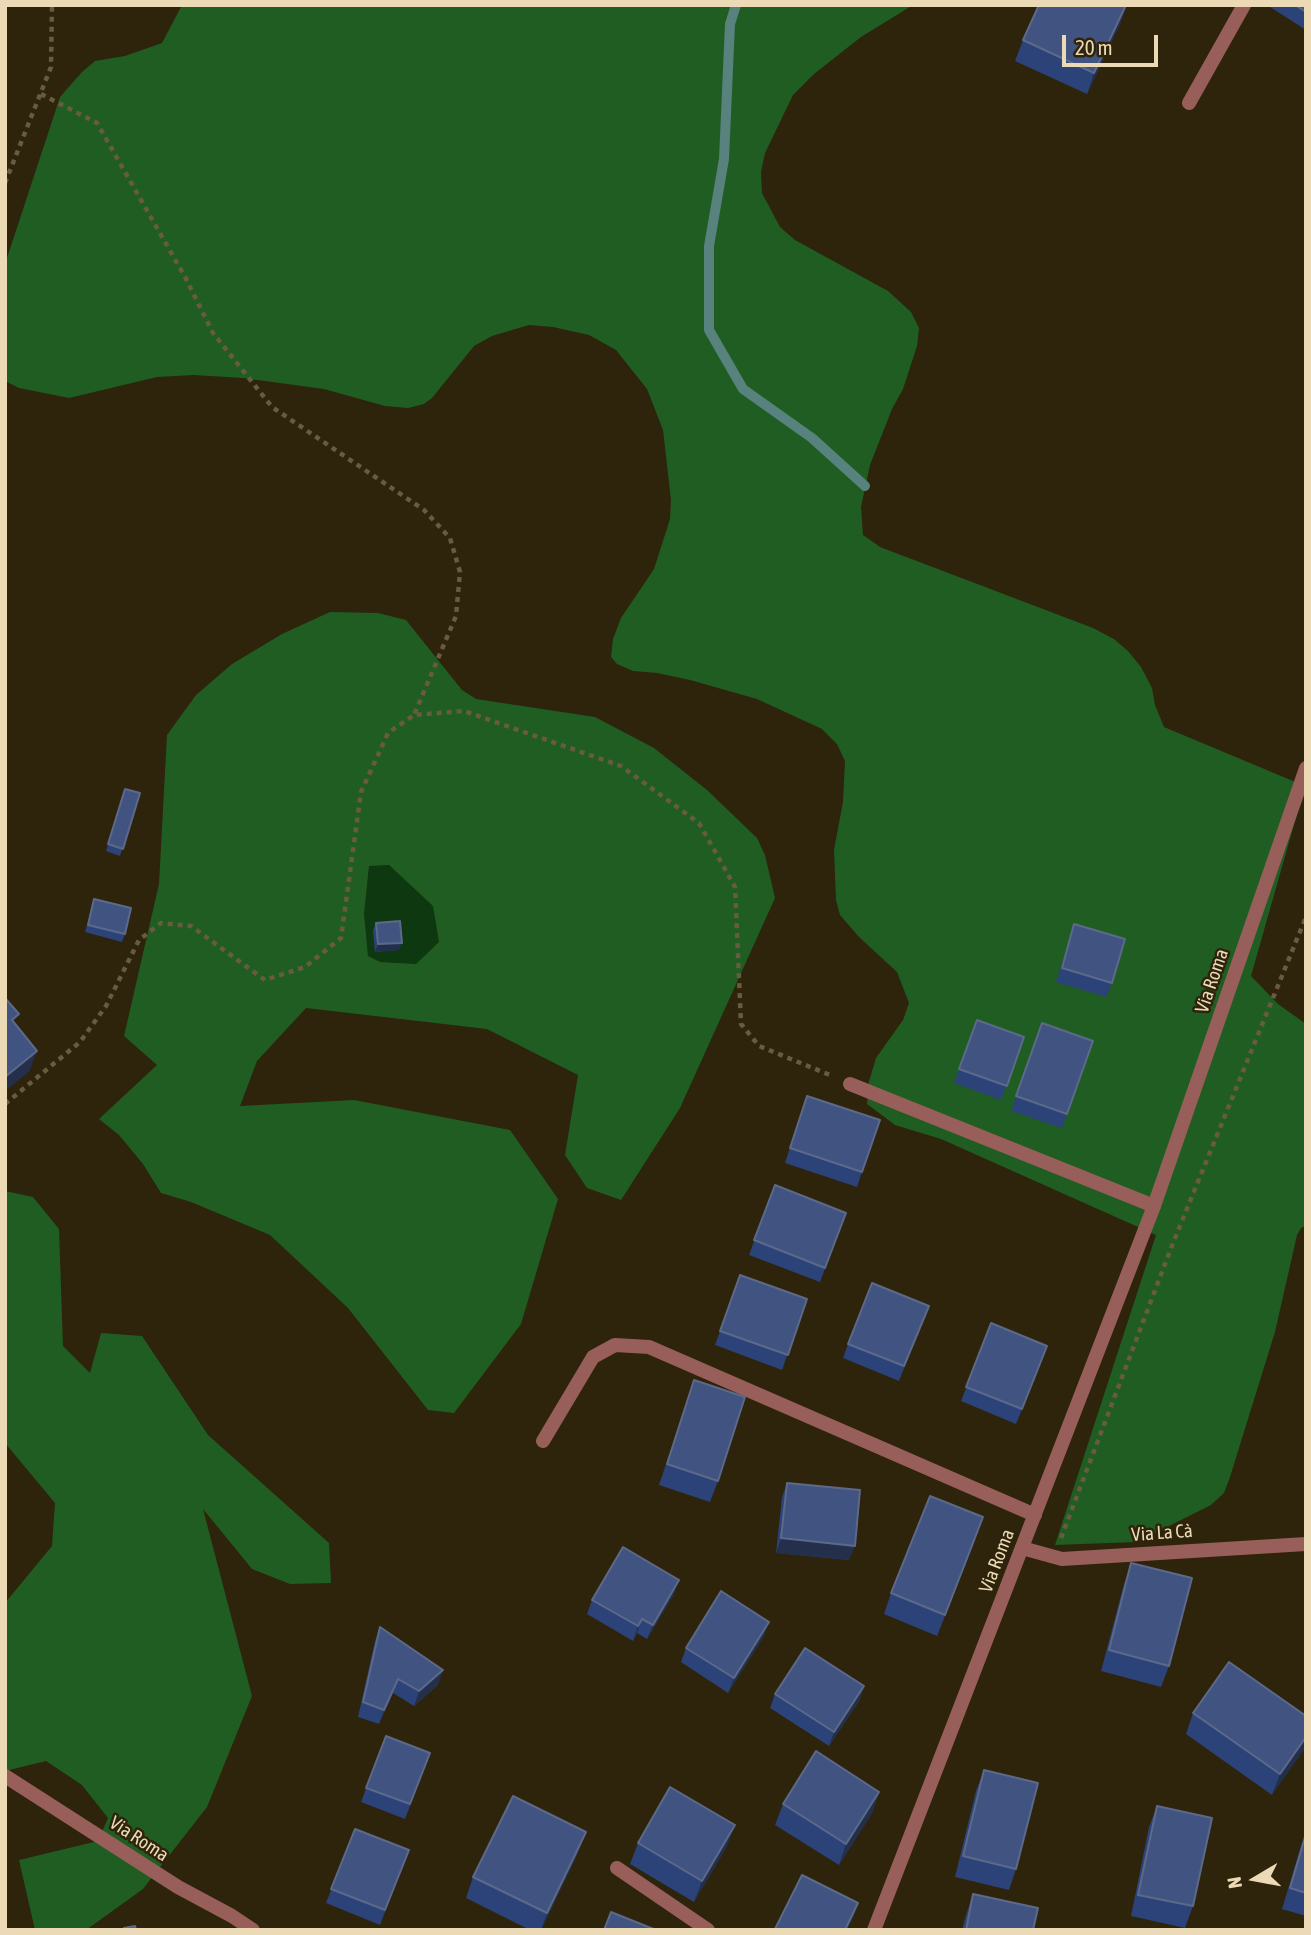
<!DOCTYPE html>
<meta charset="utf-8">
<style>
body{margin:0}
#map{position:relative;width:1311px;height:1935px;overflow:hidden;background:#2e230b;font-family:"Asap Condensed",sans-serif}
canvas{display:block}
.frame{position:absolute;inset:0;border:7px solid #ecdab6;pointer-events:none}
.north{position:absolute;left:1220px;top:1844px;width:70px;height:70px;-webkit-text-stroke:5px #2e230b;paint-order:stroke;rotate:260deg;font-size:19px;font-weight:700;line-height:28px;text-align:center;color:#ecdab6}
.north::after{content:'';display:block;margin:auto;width:24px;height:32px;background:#ecdab6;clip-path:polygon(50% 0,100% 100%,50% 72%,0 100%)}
.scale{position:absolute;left:1062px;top:35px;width:96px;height:32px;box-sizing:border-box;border:4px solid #ecdab6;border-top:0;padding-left:9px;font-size:21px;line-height:24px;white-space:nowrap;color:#ecdab6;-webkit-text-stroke:5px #2e230b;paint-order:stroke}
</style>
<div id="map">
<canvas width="1311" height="1935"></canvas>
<div class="frame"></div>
<div class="north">N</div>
<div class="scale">20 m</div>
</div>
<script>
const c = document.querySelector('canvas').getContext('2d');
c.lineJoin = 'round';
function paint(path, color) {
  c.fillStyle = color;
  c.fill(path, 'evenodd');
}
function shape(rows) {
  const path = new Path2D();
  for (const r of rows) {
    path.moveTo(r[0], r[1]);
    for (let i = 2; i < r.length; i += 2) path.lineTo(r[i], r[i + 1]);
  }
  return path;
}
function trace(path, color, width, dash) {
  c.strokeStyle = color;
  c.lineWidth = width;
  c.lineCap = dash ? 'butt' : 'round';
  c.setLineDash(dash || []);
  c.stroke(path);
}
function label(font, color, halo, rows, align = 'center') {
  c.font = font + ' "Asap Condensed",sans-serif';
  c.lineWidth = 5;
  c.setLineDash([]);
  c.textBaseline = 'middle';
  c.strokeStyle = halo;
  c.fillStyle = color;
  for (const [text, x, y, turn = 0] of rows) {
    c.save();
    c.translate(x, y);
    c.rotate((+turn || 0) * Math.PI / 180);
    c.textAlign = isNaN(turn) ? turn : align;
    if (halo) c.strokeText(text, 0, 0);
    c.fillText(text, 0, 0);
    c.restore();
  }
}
const green = shape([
 [389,865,433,906,439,942,416,964,380,962,368,956,364,914,369,866]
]);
const forest = shape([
 [182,5,913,5,861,37,814,74,793,95,765,153,761,172,762,193,780,227,795,240,888,291,911,312,919,328,917,346,903,389,892,409,870,465,861,507,863,535,880,547,1093,628,1114,639,1128,651,1141,667,1152,688,1155,705,1164,727,1305,786,1251,976,1278,1004,1306,1024,1306,1226,1301,1228,1297,1235,1275,1332,1230,1477,1224,1493,1211,1505,1137,1542,1055,1545,1156,1235,941,1139,895,1125,867,1104,868,1085,876,1058,903,1020,909,1003,897,972,859,937,840,915,836,900,834,850,843,802,845,761,837,744,822,729,757,699,690,680,657,673,633,671,617,664,611,657,613,639,621,618,654,569,670,519,671,500,663,430,647,389,616,350,589,335,553,327,529,325,492,336,474,346,432,398,424,404,408,408,385,406,324,389,243,378,194,375,157,377,69,398,19,388,5,381,5,264,60,97,82,72,95,61,125,56,162,43],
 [330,612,378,613,406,620,462,690,476,699,595,717,654,748,707,790,757,838,765,855,775,898,680,1108,621,1200,587,1188,565,1155,578,1075,487,1029,306,1008,257,1061,240,1106,354,1100,510,1130,558,1199,521,1324,454,1413,428,1410,348,1308,270,1235,191,1202,161,1193,143,1164,119,1135,99,1119,157,1065,124,1036,159,884,167,735,196,695,232,664,282,634],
 [389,865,433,906,439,942,416,964,380,962,368,956,364,914,369,866],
 [5,1191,33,1197,59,1229,63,1346,90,1373,101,1333,142,1336,208,1435,329,1543,331,1583,290,1584,252,1569,203,1509,252,1696,207,1807,143,1889,86,1930,35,1930,19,1860,98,1841,108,1818,82,1785,46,1761,5,1771,5,1603,52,1546,55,1503,5,1443]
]);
const stream = shape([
 [736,5,730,24,724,159,709,246,709,330,743,389,812,438,865,486]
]);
const path = shape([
 [41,94,97,123,185,277,213,333,272,407,424,510,450,538,460,572,456,616,414,715],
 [5,183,51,67,52,5],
 [5,1104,80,1042,106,1006,139,940,161,923,191,926,265,980,305,967,341,938,361,792,388,733,414,715,464,711,621,766,699,823,735,887,741,1024,759,1046,830,1075],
 [1061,1538,1173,1243,1306,917]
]);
const minor = shape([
 [1189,103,1244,5],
 [850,1084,1154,1206],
 [543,1441,593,1357,615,1345,649,1347,1035,1515],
 [1022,1548,1062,1559,1306,1544],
 [5,1776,178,1887,232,1916,253,1930],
 [617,1868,708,1930]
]);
const tertiary = shape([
 [874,1930,1154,1206,1306,768]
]);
const wall = shape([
 [1267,5,1306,5,1306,30],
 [1121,22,1087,94,1015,61,1023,40],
 [140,793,120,856,106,851,122,796],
 [94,899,125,934,122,942,85,932],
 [376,923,399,950,375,952,373,930],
 [1074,924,1112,983,1106,997,1056,982],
 [977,1020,1024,1037,1001,1100,954,1083],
 [1042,1023,1093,1041,1062,1128,1011,1111],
 [802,1110,862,1172,857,1187,785,1163],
 [775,1185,846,1213,820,1282,749,1255],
 [740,1275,807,1299,782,1370,715,1345],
 [923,1320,899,1381,843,1358,848,1344],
 [991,1323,1042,1360,1016,1424,961,1401],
 [694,1380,718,1481,710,1502,659,1485],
 [787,1483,849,1560,776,1553,782,1497],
 [976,1538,937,1636,884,1614,891,1593],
 [1131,1563,1169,1666,1161,1687,1101,1671,1124,1584],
 [674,1594,647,1639,637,1633,633,1641,587,1614,592,1600],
 [380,1627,438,1685,414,1706,393,1693,379,1724,358,1717,375,1641],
 [764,1636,728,1693,681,1662,686,1648],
 [864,1686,859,1701,829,1746,770,1708,775,1694],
 [1193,1713,1306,1716,1272,1795,1186,1734],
 [386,1736,430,1753,405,1819,361,1802],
 [984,1770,1016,1869,1009,1890,955,1877,976,1791],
 [879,1792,872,1813,839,1865,775,1825,783,1804],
 [1157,1806,1193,1906,1185,1928,1131,1916,1149,1827],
 [355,1829,409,1850,380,1925,326,1903],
 [1306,1829,1306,1916,1282,1909],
 [638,1843,727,1846,694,1902,630,1864],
 [578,1853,541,1930,530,1930,466,1898,473,1877],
 [973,1894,1033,1930,962,1930,966,1915]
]);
const shadedWall = shape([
 [1127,5,1121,22,1087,94,1094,73],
 [402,943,399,950,375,952,378,944],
 [37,1051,29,1072,5,1091,5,1077],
 [781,1538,855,1546,849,1560,776,1553],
 [679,1580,674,1594,647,1639,653,1625],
 [642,1619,637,1633,633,1641,638,1626],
 [769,1622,764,1636,728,1693,734,1678],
 [443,1670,438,1685,414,1706,419,1691],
 [398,1679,393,1693,379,1724,384,1710],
 [864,1686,859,1701,829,1746,834,1732],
 [1306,1737,1306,1747,1272,1795,1280,1774],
 [879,1792,872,1813,839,1865,846,1844],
 [735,1825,727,1846,694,1902,702,1881],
 [586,1832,578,1853,541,1930,547,1913],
 [858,1903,853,1918,847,1930,845,1930]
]);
const building = shape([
 [1039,5,1126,5,1094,73,1023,40,1039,5],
 [1295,5,1306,5,1306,12,1295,5],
 [125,789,140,793,123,849,108,844,125,789],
 [94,899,131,908,125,934,88,925,94,899],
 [400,921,402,943,378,944,376,923,400,921],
 [1074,924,1125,939,1112,983,1062,968,1074,924],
 [5,998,19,1014,12,1020,37,1051,5,1077,5,998],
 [977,1020,1024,1037,1007,1086,959,1069,977,1020],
 [1042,1023,1093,1041,1067,1114,1016,1096,1042,1023],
 [807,1096,880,1120,862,1172,790,1148,807,1096],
 [775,1185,846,1213,825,1268,754,1240,775,1185],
 [740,1275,807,1299,788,1355,720,1331,740,1275],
 [872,1283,929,1306,904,1366,848,1344,872,1283],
 [991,1323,1047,1346,1022,1409,966,1387,991,1323],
 [694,1380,745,1397,718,1481,667,1464,694,1380],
 [787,1483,860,1490,855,1546,781,1538,787,1483],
 [930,1496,983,1517,945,1615,891,1593,930,1496],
 [623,1547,679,1580,653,1625,642,1619,638,1626,592,1600,623,1547],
 [1131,1563,1192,1578,1169,1666,1109,1650,1131,1563],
 [721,1591,769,1622,734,1678,686,1648,721,1591],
 [380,1627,443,1670,419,1691,398,1679,384,1710,363,1702,380,1627],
 [805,1648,864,1686,834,1732,775,1694,805,1648],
 [1229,1662,1306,1716,1306,1737,1280,1774,1193,1713,1229,1662],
 [386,1736,430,1753,410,1804,366,1788,386,1736],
 [816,1751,879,1792,846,1844,783,1804,816,1751],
 [984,1770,1038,1783,1016,1869,963,1856,984,1770],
 [670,1787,735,1825,702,1881,638,1843,670,1787],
 [513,1796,586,1832,547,1913,473,1877,513,1796],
 [1157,1806,1212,1818,1193,1906,1138,1895,1157,1806],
 [355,1829,409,1850,385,1910,331,1889,355,1829],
 [1306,1834,1306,1893,1290,1888,1306,1834],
 [802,1875,858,1903,845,1930,775,1929,802,1875],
 [973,1894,1038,1908,1033,1930,966,1930,973,1894],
 [611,1912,656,1930,604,1930,611,1912],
 [135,1926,136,1930,125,1930,124,1928,135,1926]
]);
const streetNames = [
 ["Via Roma",1212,981,-71],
 ["Via La Cà",1162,1533,-4],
 ["Via Roma",997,1561,-69],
 ["Via Roma",139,1839,33]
];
paint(green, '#0e3810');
paint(forest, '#205d23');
trace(stream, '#58827d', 10);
trace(path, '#685b3f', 4.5, [5, 5]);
trace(minor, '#985e5a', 14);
trace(tertiary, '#985e5a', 14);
paint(wall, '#2c437a');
paint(shadedWall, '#24304b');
paint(building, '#415481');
trace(building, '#5c6989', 2);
label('19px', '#ecdab6', '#2e230b', streetNames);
</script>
